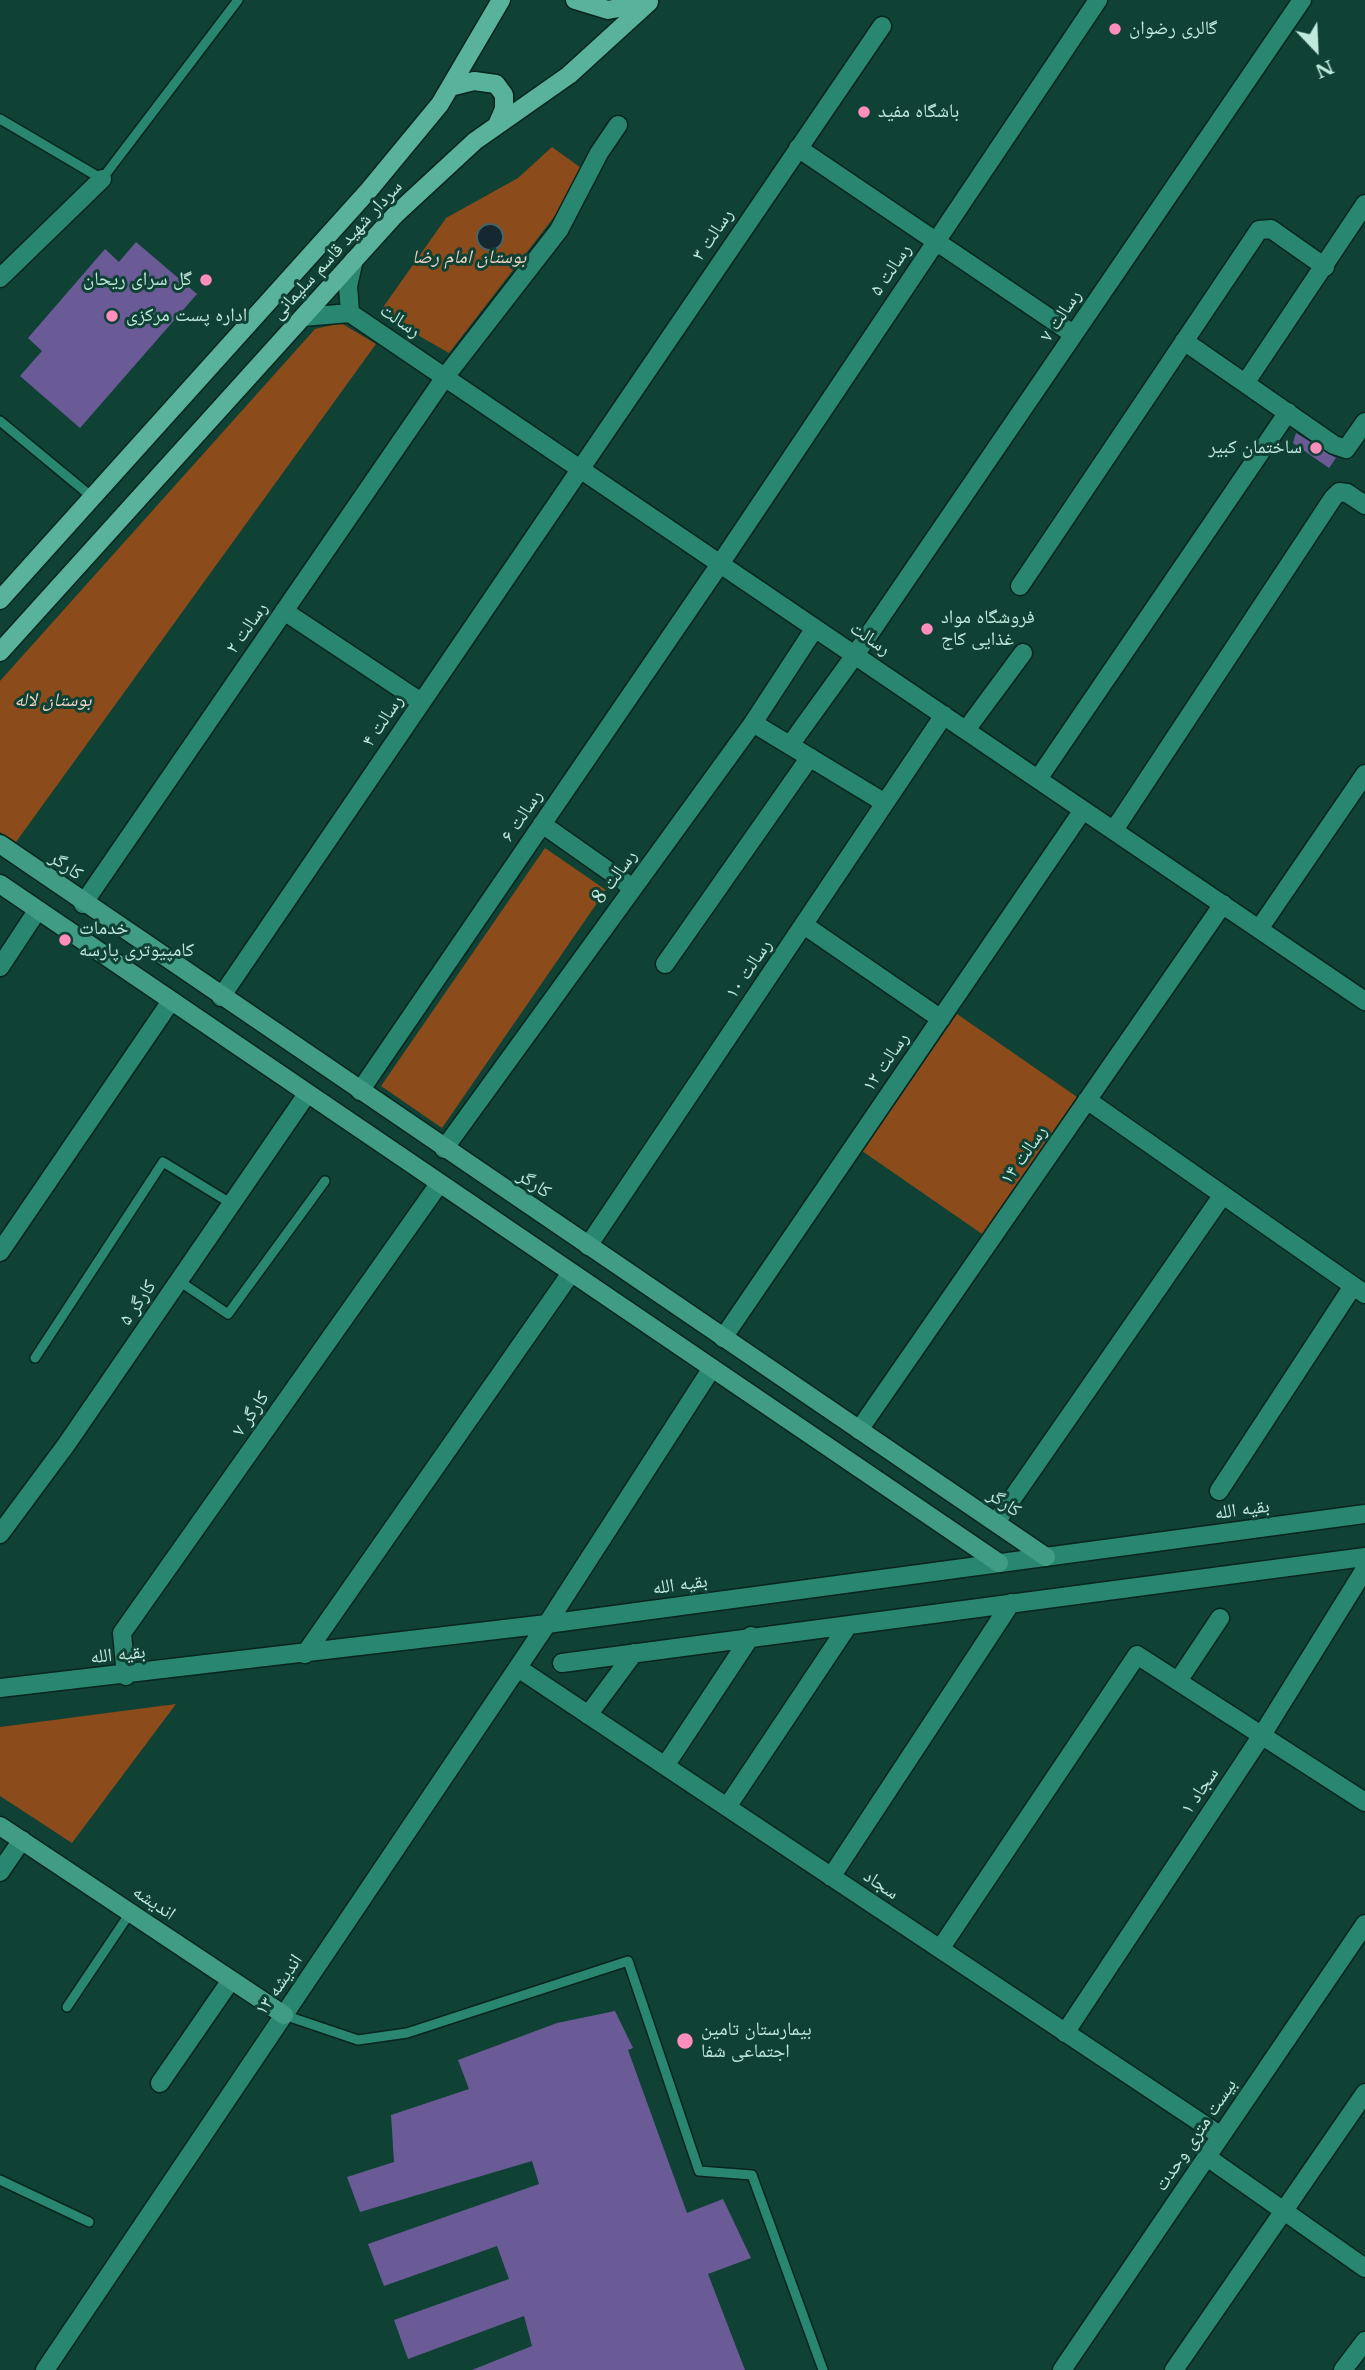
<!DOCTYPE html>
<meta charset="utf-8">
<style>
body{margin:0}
#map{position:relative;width:1365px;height:2370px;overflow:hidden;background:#104135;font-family:"Libre Baskerville",serif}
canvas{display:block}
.north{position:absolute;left:1281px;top:14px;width:70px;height:70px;-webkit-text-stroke:5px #104135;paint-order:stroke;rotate:157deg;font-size:19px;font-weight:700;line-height:28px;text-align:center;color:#c0e9dc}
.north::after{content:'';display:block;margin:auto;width:24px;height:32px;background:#c0e9dc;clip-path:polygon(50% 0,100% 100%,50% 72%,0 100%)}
</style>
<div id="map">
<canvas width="1365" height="2370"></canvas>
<div class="north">N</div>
</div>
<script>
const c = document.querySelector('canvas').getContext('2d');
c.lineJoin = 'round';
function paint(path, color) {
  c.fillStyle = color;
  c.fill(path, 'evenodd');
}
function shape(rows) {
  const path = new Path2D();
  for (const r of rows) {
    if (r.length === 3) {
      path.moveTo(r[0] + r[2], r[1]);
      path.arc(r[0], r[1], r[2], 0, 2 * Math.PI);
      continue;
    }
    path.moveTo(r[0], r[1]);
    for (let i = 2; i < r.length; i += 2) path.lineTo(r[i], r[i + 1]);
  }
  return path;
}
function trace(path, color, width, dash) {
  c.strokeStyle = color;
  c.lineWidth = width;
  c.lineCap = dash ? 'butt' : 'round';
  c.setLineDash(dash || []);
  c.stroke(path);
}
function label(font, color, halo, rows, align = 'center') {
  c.font = font + ' "Libre Baskerville","Noto Naskh Arabic",serif';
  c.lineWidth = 6;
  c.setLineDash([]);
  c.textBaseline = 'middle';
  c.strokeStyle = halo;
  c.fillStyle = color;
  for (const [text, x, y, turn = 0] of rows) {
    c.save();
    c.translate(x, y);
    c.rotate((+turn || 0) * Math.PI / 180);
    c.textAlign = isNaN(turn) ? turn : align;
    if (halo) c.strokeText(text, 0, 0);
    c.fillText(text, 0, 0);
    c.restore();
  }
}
const green = shape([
 [552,147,588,173,449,353,379,313,446,218,518,178],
 [341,323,376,344,16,842,0,832,0,681,315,329],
 [545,848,606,890,442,1128,381,1086],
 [957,1014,1093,1108,998,1245,862,1151],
 [176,1704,72,1843,0,1796,0,1727]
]);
const water = shape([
 [490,237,13]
]);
const building = shape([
 [136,242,197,294,80,428,20,376,42,351,28,338,105,249,119,262],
 [1296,433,1336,458,1329,468,1293,443],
 [615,2011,633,2048,628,2050,687,2213,723,2199,751,2258,708,2274,745,2370,472,2370,532,2346,524,2316,408,2359,394,2320,509,2279,497,2246,384,2286,368,2244,539,2184,532,2161,360,2212,347,2177,394,2162,391,2115,469,2089,458,2060,557,2023]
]);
const lane = shape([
 [0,119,102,179,238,0],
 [0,421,92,497],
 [179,1281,228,1314,325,1181],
 [35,1358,163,1162,232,1204],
 [67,2007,130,1913],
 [284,2015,358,2040,407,2033,628,1961,699,2171,752,2175,823,2370],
 [0,2180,89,2222]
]);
const street = shape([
 [798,148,1073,334],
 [0,278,102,179],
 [350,313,348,286,354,260],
 [303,317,350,313,1365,1001],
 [1184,341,1334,445,1346,449,1365,422],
 [1246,382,1365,204],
 [1020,586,1259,230,1271,229,1325,267],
 [284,611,421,702],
 [753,723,885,803],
 [966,730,1023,653],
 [790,745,855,655,1302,0],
 [1038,779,1288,412],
 [542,824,633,888],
 [1114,830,1333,498,1339,492,1347,493,1365,505],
 [83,904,445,377,559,230,599,153,618,125],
 [804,925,941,1019],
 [1259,929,1365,774],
 [665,964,810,757],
 [0,967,37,911],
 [221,997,882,26],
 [360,1091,720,564,1098,0],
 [1087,1100,1365,1294],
 [444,1149,753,723,815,628],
 [588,1246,944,715],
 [0,1252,171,1001],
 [723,1338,1083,810],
 [859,1430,1223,904],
 [1219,1491,1353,1286],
 [996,1522,1222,1196],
 [0,1534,66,1445,307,1094],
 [305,1654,571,1273],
 [562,1663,1365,1557],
 [518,1668,1221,2136],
 [126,1676,122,1633,439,1184],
 [1178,1681,1220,1618],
 [0,1688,547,1624,1365,1514],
 [588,1715,634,1653],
 [665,1766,751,1636],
 [727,1807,847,1627],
 [0,1872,22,1840],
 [831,1877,1011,1603],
 [940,1949,1137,1655,1365,1802],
 [1065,2033,1262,1735,1365,1569],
 [160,2083,231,1980],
 [1207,2157,1365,2268],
 [45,2370,547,1624,712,1368],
 [1062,2370,1365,1924],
 [1174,2370,1365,2093],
 [1343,2370,1365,2341]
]);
const secondary = shape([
 [0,844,1046,1557],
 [0,884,999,1563],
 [0,1826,284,2015]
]);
const primary = shape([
 [575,0,608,10,646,3],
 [450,87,474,81,496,84,504,95,504,109,497,125],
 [0,600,369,190,440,104,501,0],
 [0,652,395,215,475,141,569,75,649,2]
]);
const markers = [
 [1115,29,7,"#fe8ebe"],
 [864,112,7,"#fe8ebe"],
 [206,280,7,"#fe8ebe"],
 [112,316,7,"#fe8ebe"],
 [1316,448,7,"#fe8ebe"],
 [927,629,7,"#fe8ebe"],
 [65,940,7,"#fe8ebe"],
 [685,2041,9,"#fe8ebe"]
];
const poiNames = [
 ["گالری رضوان",1129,29],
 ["باشگاه مفید",878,112],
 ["گل سرای ریحان",192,280,"right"],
 ["اداره پست مرکزی",126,316],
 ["ساختمان کبیر",1302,448,"right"],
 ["فروشگاه مواد",941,618],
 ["غذایی کاج",941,640],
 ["خدمات",79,929],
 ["کامپیوتری پارسه",79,951],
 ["بیمارستان تامین",701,2030],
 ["اجتماعی شفا",701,2052]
];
const streetNames = [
 ["رسالت ۳",713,235,-56],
 ["سردار شهید قاسم سلیمانی",337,250,-47],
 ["رسالت ۵",891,270,-56],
 ["رسالت ۷",1061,316,-56],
 ["رسالت",400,321,34],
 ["رسالت ۲",247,628,-55],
 ["رسالت",870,639,34],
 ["رسالت ۴",383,721,-56],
 ["رسالت ۶",522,816,-56],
 ["کارگر",66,866,35],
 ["رسالت 8",615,877,-54],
 ["رسالت ۱۰",749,969,-56],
 ["رسالت ۱۲",886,1062,-56],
 ["رسالت ۱۴",1024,1155,-55],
 ["کارگر",534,1184,34],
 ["کارگر ۵",138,1303,-56],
 ["کارگر ۷",251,1414,-55],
 ["کارگر",1004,1503,34],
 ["بقیه الله",1242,1510,-8],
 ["بقیه الله",680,1585,-8],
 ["بقیه الله",118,1655,-6],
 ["سجاد ۱",1200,1791,-56],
 ["سجاد",881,1885,34],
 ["اندیشه",154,1903,34],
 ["اندیشه ۱۳",279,1985,-56],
 ["بیست متری وحدت",1196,2135,-56]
];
const parkNames = [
 ["بوستان امام رضا",469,258],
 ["بوستان لاله",53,701]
];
paint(green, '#8b4b1a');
paint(water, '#152832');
trace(water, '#486265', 2);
paint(building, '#6a5b96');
trace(lane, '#08251e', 12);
trace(street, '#08251e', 21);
trace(secondary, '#08251e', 21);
trace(primary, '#08251e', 21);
trace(lane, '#298670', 9);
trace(street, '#298670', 18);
trace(secondary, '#419c85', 18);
trace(primary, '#59b29b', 18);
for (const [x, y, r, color] of markers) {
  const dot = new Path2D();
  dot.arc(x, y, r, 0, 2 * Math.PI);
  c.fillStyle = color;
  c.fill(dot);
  trace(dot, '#104135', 2.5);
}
label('19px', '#c0e9dc', '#104135', poiNames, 'left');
label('19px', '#c0e9dc', '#104135', streetNames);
label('italic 19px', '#edd3c3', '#104135', parkNames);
</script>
